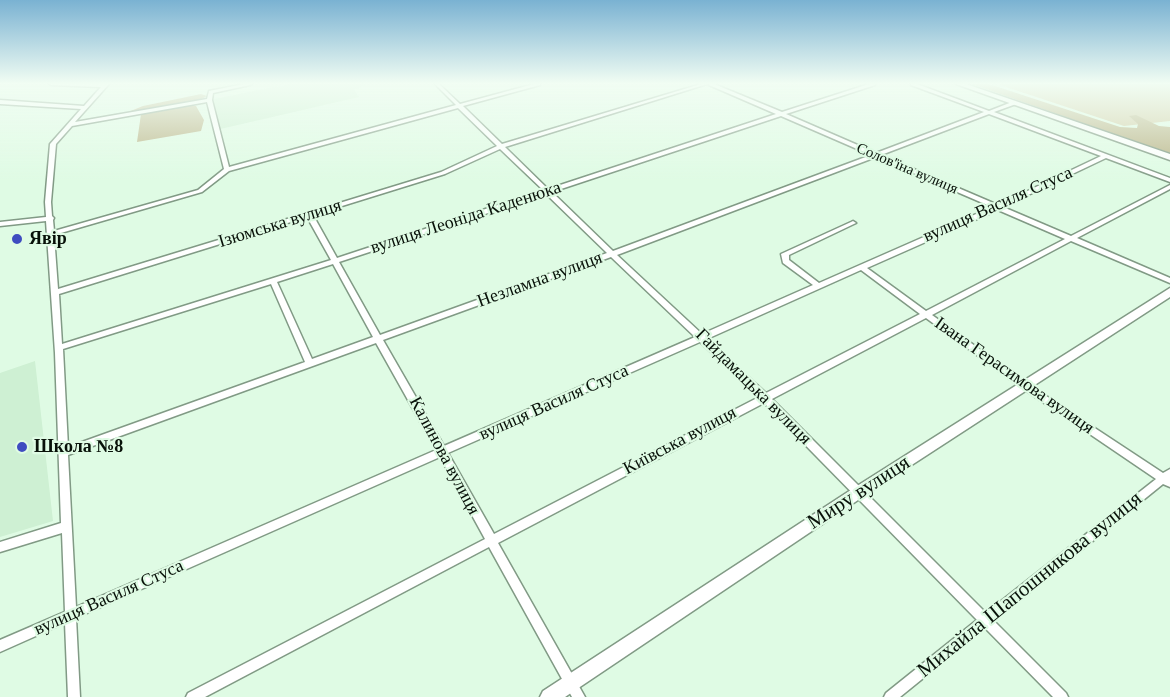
<!DOCTYPE html>
<meta charset="utf-8">
<style>
body{margin:0}
canvas{display:block;background:#dffbe4}
</style>
<canvas width="1170" height="697"></canvas>
<script>
const c = document.querySelector('canvas').getContext('2d');
c.lineJoin = 'round';
function paint(path, color) {
  c.fillStyle = color;
  c.fill(path, 'evenodd');
}
function shape(rows) {
  const path = new Path2D();
  for (const r of rows) {
    path.moveTo(r[0], r[1]);
    for (let i = 2; i < r.length; i += 2) path.lineTo(r[i], r[i + 1]);
  }
  return path;
}
function trace(path, color, width, dash) {
  c.strokeStyle = color;
  c.lineWidth = width;
  c.lineCap = dash ? 'butt' : 'round';
  c.setLineDash(dash || []);
  c.stroke(path);
}
function label(font, color, halo, rows, align = 'center') {
  c.font = font + ' Georgia,serif';
  c.lineWidth = 4.5;
  c.setLineDash([]);
  c.textBaseline = 'middle';
  c.strokeStyle = halo;
  c.fillStyle = color;
  for (const [text, x, y, turn = 0] of rows) {
    c.save();
    c.translate(x, y);
    c.rotate((+turn || 0) * Math.PI / 180);
    c.textAlign = isNaN(turn) ? turn : align;
    if (halo) c.strokeText(text, 0, 0);
    c.fillText(text, 0, 0);
    c.restore();
  }
}
const built = shape([
 [289,84,367,84,354,90,359,97,216,130,209,100],
 [35,361,53,521,0,537,0,373]
]);
const green = shape([
 [997,84,1170,84,1170,121,1124,126]
]);
const forest = shape([
 [972,84,989,84,1120,127,1137,128,1138,124,1129,116,1136,115,1159,126,1170,127,1170,154],
 [201,94,207,96,198,101,123,114,143,106],
 [190,105,196,106,204,120,201,131,137,142,141,114]
]);
const street = shape([
 [49,84,109,84,75,122,207,99,209,91,244,84,252,84,250,85,213,93,212,100,229,167,456,105,435,84,439,84,460,104,534,84,540,84,540,85,463,106,502,144,701,84,707,84,505,147,548,189,776,114,709,85,709,84,714,84,782,112,869,84,875,84,875,85,786,114,876,153,984,112,911,85,911,84,917,84,989,111,1012,102,1016,102,1016,104,994,112,1170,178,1170,182,1106,158,1003,207,1071,236,1170,185,1170,189,1077,238,1170,278,1170,283,1071,241,932,315,1028,384,1163,473,1170,469,1170,487,1163,484,994,621,1066,693,1068,697,1053,697,985,628,900,697,884,697,886,693,977,620,764,403,498,543,585,697,572,697,489,547,205,697,186,697,188,693,485,539,440,457,76,618,80,697,68,697,65,623,0,652,0,640,65,612,62,533,0,552,0,542,61,523,55,353,46,221,0,226,0,222,46,217,45,202,50,144,81,109,0,104,0,100,84,106,101,87,51,85,49,84],
 [207,102,224,169,198,190,54,231,53,220,54,218,52,216,51,202,56,144,72,126,207,102],
 [458,108,497,146,441,172,58,289,54,235,202,192,229,171,458,108],
 [989,114,1101,156,998,205,881,155,989,114],
 [781,116,871,155,613,251,552,192,781,116],
 [500,149,543,190,337,258,313,215,445,174,500,149],
 [876,157,992,207,819,283,789,260,789,255,856,223,853,221,851,222,781,254,783,263,813,285,702,334,617,255,876,157],
 [546,194,607,253,380,335,339,262,546,194],
 [998,210,1065,239,926,311,867,268,998,210],
 [307,217,331,260,62,344,59,294,307,217],
 [611,257,695,337,444,446,383,340,611,257],
 [333,264,373,337,312,359,277,282,333,264],
 [861,270,920,314,766,393,707,339,861,270],
 [271,284,305,362,68,447,63,349,271,284],
 [926,318,1022,388,1156,479,986,613,772,399,926,318],
 [700,342,759,397,494,534,448,453,700,342],
 [376,343,436,450,76,607,68,455,376,343]
]);
const secondary = shape([
 [956,84,966,84,1170,154,1170,160,956,84],
 [1170,288,1170,297,864,496,565,697,540,697,543,691,854,488,1170,288]
]);
const markers = [
 [17,239,6,"#3f4cc0"],
 [22,447,6,"#3f4cc0"]
];
const farStreetnames = [
 ["Солов'їна вулиця",907,169,23]
];
const streetNames = [
 ["вулиця Василя Стуса",998,205,-24],
 ["вулиця Леоніда Каденюка",466,218,-18],
 ["Ізюмська вулиця",280,224,-17],
 ["Незламна вулиця",540,280,-20],
 ["Івана Герасимова вулиця",1014,376,35],
 ["Гайдамацька вулиця",753,387,45],
 ["вулиця Василя Стуса",554,403,-24],
 ["Київська вулиця",680,441,-28],
 ["Калинова вулиця",444,456,62],
 ["вулиця Василя Стуса",109,598,-24]
];
const poiNames = [
 ["Явiр",29,239],
 ["Школа №8",34,447]
];
const nearStreetnames = [
 ["Миру вулиця",859,493,-33],
 ["Михайла Шапошникова вулиця",1030,585,-39]
];
paint(built, '#cef0d3');
paint(green, '#d2cca5');
paint(forest, '#bbb589');
trace(street, '#819a85', 3);
trace(secondary, '#819a85', 3);
paint(street, '#fff');
paint(secondary, '#fff');
const sky = c.createLinearGradient(0, 0, 0, 181);
sky.addColorStop(0, '#7ab2d2');
sky.addColorStop(0.46, '#f1fdf3');
sky.addColorStop(1, '#f1fdf300');
c.fillStyle = sky;
c.fillRect(0, 0, 1170, 181);
for (const [x, y, r, color] of markers) {
  const dot = new Path2D();
  dot.arc(x, y, r, 0, 2 * Math.PI);
  c.fillStyle = color;
  c.fill(dot);
  trace(dot, '#dffbe4', 2);
}
label('15px', '#081109', '#dffbe4', farStreetnames);
label('18px', '#081109', '#dffbe4', streetNames);
label('bold 18px', '#081109', '#dffbe4', poiNames, 'left');
label('21px', '#081109', '#dffbe4', nearStreetnames);
</script>
